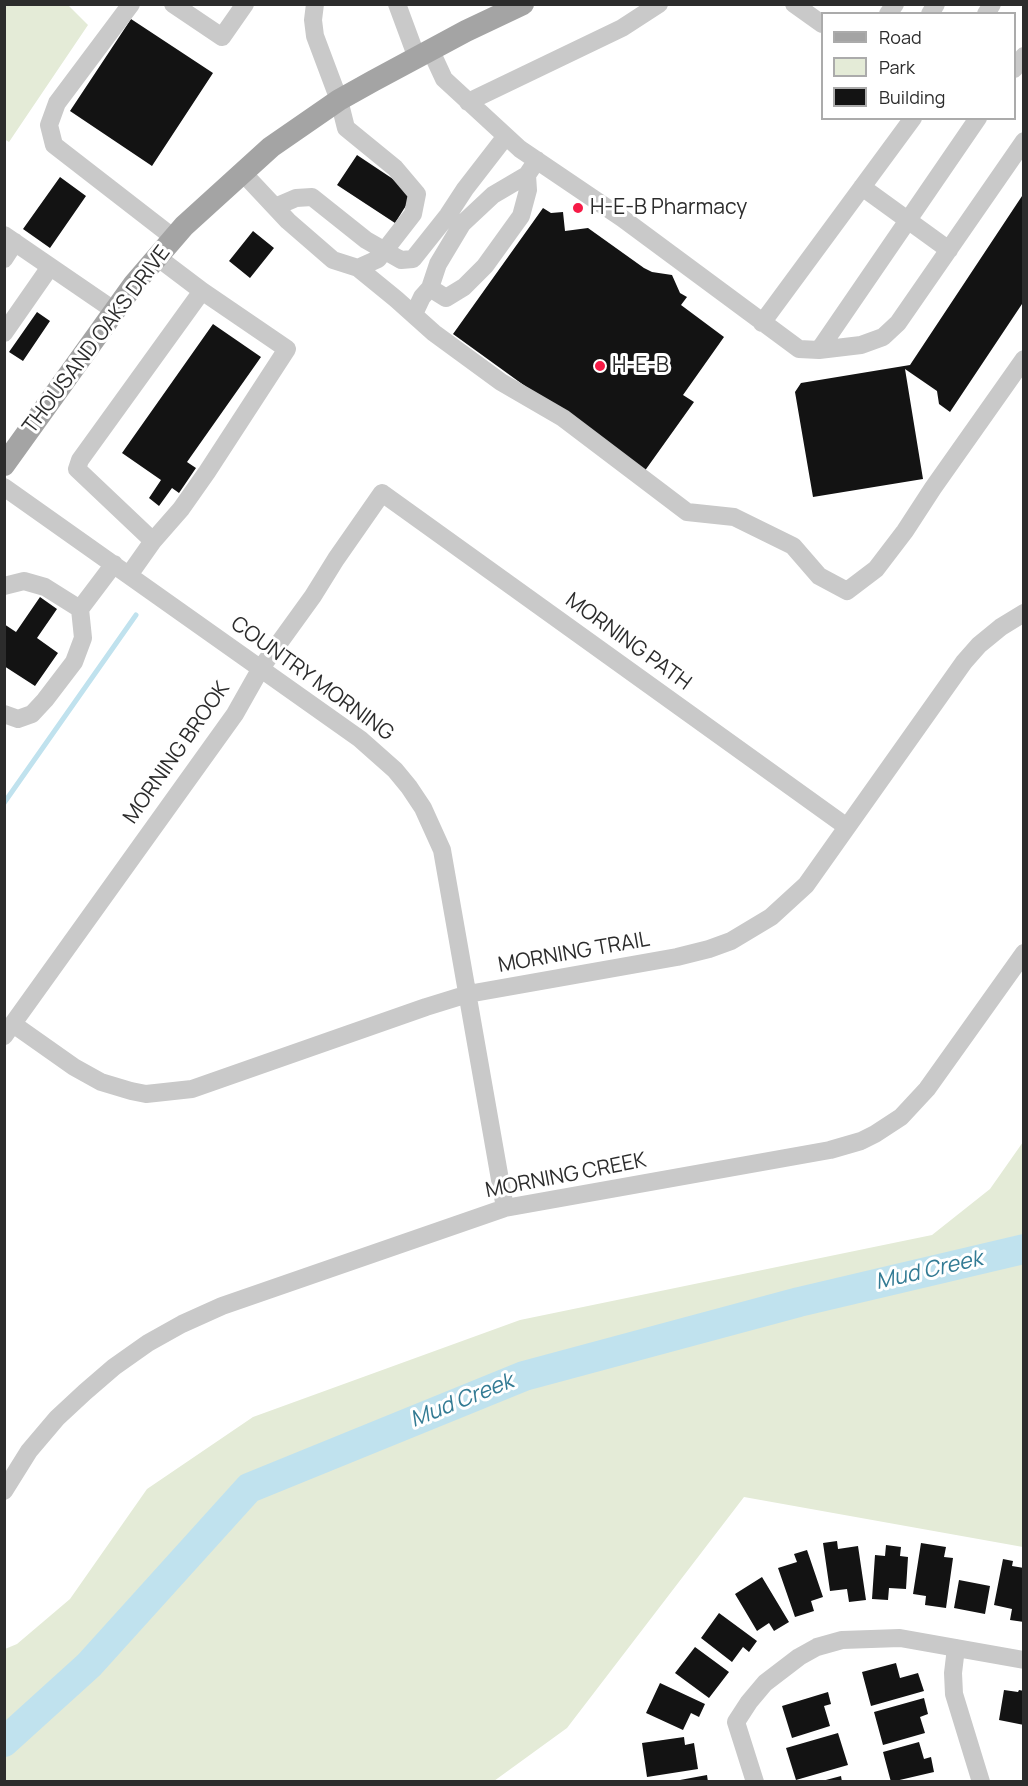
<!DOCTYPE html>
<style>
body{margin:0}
#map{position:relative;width:1028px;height:1786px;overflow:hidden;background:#fff;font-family:Manrope,sans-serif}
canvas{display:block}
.frame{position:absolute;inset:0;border:6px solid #2c2c2c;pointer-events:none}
.legend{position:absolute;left:821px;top:12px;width:195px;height:108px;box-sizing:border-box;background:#fff;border:2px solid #ababab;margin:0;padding:8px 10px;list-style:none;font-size:18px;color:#2c2c2c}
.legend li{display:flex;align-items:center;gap:12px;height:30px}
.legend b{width:30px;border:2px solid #ababab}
</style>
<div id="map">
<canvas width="1028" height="1786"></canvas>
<div class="frame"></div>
<ul class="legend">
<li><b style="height:8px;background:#a4a4a4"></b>Road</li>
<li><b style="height:16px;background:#e4ebd7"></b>Park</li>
<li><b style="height:16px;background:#131313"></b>Building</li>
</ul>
</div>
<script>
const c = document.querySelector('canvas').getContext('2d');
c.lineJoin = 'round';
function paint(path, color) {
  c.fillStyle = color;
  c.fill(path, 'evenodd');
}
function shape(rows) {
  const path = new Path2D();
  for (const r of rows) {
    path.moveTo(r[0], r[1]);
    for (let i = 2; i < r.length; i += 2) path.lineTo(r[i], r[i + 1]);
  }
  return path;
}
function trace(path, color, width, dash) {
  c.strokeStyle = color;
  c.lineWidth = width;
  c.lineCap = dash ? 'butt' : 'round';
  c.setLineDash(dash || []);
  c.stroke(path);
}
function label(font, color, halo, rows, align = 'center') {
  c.font = font + ' Manrope,sans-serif';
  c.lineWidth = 6;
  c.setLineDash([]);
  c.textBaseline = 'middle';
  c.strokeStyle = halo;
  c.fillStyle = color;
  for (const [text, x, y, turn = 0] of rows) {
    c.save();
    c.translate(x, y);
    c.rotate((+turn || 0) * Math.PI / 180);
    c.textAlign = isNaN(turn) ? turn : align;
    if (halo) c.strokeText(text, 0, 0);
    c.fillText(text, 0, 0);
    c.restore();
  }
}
const green = shape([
 [5,4,68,5,88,25,9,142,4,139],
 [1023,1142,1023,1547,744,1497,567,1728,494,1781,5,1781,5,1649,17,1644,70,1599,147,1489,253,1417,520,1320,932,1235,990,1189]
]);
const stream = shape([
 [4,803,136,615]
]);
const river = shape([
 [4,1742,89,1665,249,1488,524,1376,799,1302,1024,1249]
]);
const building = shape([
 [131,19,213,73,152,166,70,111],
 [357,155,414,193,395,223,337,185],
 [60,177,86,196,50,248,23,229],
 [1024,193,1024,301,950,412,939,404,937,391,905,369,923,479,813,497,795,392,801,383,910,365],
 [543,208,551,213,563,212,565,231,588,228,644,268,652,272,672,275,680,293,687,297,681,305,724,337,683,395,694,402,644,472,453,334],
 [253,231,274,248,250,278,229,261],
 [37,312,50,321,23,361,9,352],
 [213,324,261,357,187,462,196,468,179,493,172,488,159,506,149,498,161,480,122,453],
 [40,597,57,609,37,638,58,653,35,686,4,666,4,624,16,632],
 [837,1541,838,1549,858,1546,866,1600,849,1602,847,1589,830,1591,823,1543],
 [921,1543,946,1547,944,1557,953,1558,946,1608,925,1605,926,1596,913,1594],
 [886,1545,901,1547,900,1556,908,1557,906,1589,889,1588,888,1600,872,1599,875,1555,885,1556],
 [807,1550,823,1597,811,1601,814,1611,795,1617,778,1568,797,1562,794,1554],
 [1003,1559,1013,1561,1012,1566,1024,1568,1024,1622,1010,1620,1012,1609,994,1605],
 [762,1577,789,1622,774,1631,769,1623,757,1631,735,1594],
 [959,1580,990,1586,985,1614,954,1608],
 [719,1613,757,1641,749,1652,743,1647,732,1662,701,1638],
 [695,1647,729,1672,709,1698,675,1673],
 [896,1663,900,1678,918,1673,924,1691,871,1706,862,1672],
 [660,1683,705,1704,699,1717,691,1713,683,1730,646,1713],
 [1004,1690,1018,1692,1019,1690,1024,1691,1024,1725,999,1720],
 [828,1692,831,1704,824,1706,830,1726,792,1738,782,1706],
 [924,1698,928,1714,920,1717,925,1733,883,1745,874,1712],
 [838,1733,848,1765,796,1780,786,1748],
 [684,1737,685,1745,694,1743,698,1769,647,1777,642,1743],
 [919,1742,924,1759,931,1757,934,1772,891,1782,883,1752],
 [707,1775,708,1782,680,1782,680,1780],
 [841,1776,842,1782,822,1782,822,1781]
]);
const minor = shape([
 [131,4,57,103,49,125,54,145,174,238],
 [173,4,222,37,245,4],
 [397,4,417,58],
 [794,4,822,24],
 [888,14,895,4],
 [930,14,936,4],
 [986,14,992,4],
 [431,51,444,79,520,149,622,218,799,349,819,350,861,345,883,337,898,323,1024,141],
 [1014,69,1024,56],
 [468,102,622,28,659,4],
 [243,173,288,221,333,260,358,268,378,259,413,214,417,194,395,168,346,128,339,100,315,36,313,20,315,4],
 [862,187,949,250],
 [275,207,296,198,312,197,366,240,401,260,413,259,448,215,465,189,506,136],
 [4,235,115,311],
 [4,259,15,242],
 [358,268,396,299,434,333,501,382,563,418,687,512,734,517,793,546,819,576,847,591,876,569,905,531,933,488,1024,359],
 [430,288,446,298,464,287,485,266,521,216,528,190,527,175],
 [414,314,422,297,430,288,438,264,462,224,493,195,527,175,537,160],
 [762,323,913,118],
 [4,333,50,267],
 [819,350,978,118],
 [4,487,360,739,395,770,409,787,423,808,442,850,505,1208],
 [153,541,181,509,207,472,287,349,202,291],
 [129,575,153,541,77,469,80,460,202,291,157,257],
 [4,586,24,581,45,587,80,609],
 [4,714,18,719,32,714,45,700,74,662,83,638,80,609,114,564],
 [13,1024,74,1067,101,1082,131,1091,146,1094,192,1089,426,1007,468,994,677,957,709,949,731,941,771,917,806,885,964,662,979,645,1001,627,1024,613],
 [4,1036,235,714,261,668,313,596,336,559,382,493,847,827],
 [4,1491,29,1451,57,1418,85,1392,114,1367,148,1343,182,1324,222,1306,505,1208,830,1150,861,1141,875,1134,901,1117,927,1089,1024,953],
 [956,1648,953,1673,954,1694,981,1782],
 [755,1782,736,1722,749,1702,765,1683,799,1657,817,1647,842,1640,900,1638,1024,1660]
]);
const major = shape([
 [4,465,134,284,184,226,271,147,339,100,373,81,466,31,523,4]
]);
const markers = [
 [578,208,6,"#f61a46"],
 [600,366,6,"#f61a46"]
];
const poiNames = [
 ["H-E-B Pharmacy",590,208],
 ["H-E-B",612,366]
];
const streetNames = [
 ["THOUSAND OAKS DRIVE",97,340,-53],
 ["MORNING PATH",628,642,36],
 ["COUNTRY MORNING",312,679,36],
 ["MORNING BROOK",177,753,-55],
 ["MORNING TRAIL",574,953,-10],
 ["MORNING CREEK",566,1176,-11]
];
const waterNames = [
 ["Mud Creek",929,1271,-13],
 ["Mud Creek",462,1401,-22]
];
paint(green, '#e4ebd7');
trace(stream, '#c0e2ee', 5);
trace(river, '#c0e2ee', 30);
paint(building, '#131313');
trace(minor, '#c9c9c9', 18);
trace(major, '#a4a4a4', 22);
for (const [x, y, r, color] of markers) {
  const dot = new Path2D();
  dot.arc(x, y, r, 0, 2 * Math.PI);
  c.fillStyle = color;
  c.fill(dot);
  trace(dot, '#fff', 2);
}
label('21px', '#2c2c2c', '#fff', poiNames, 'left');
label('21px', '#2c2c2c', '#fff', streetNames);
label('italic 22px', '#337b94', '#fff', waterNames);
</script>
